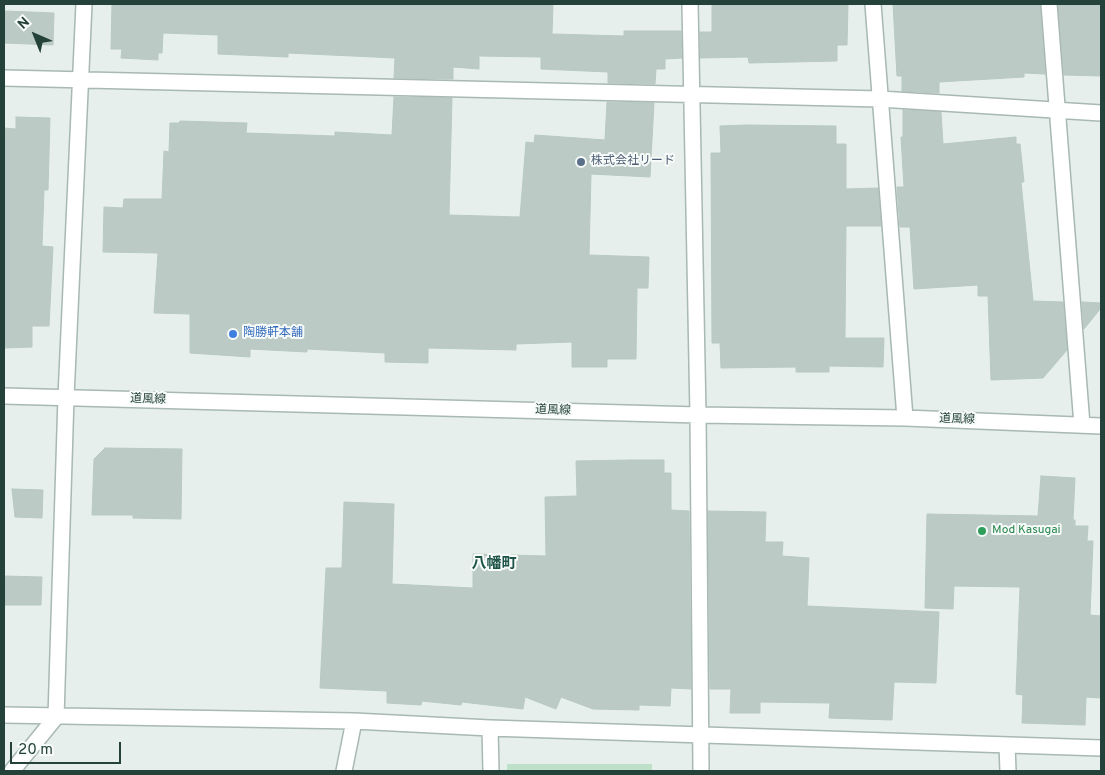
<!DOCTYPE html>
<meta charset="utf-8">
<style>
body{margin:0}
#map{position:relative;width:1105px;height:775px;overflow:hidden;background:#e6efeb;font-family:Overpass,sans-serif}
canvas{display:block}
.frame{position:absolute;inset:0;border:5px solid #24423a;pointer-events:none}
.north{position:absolute;left:10px;top:10px;width:50px;height:50px;-webkit-text-stroke:4px #f7fbf9;paint-order:stroke;rotate:316deg;font-size:14px;font-weight:700;line-height:20px;text-align:center;color:#24423a}
.north::after{content:'';display:block;margin:auto;width:18px;height:22px;background:#24423a;clip-path:polygon(50% 0,100% 100%,50% 72%,0 100%)}
.scale{position:absolute;left:10px;top:742px;width:111px;height:22px;box-sizing:border-box;border:2px solid #24423a;border-top:0;padding-left:6px;font-size:15px;line-height:18px;white-space:nowrap;color:#24423a;-webkit-text-stroke:4px #f7fbf9;paint-order:stroke}
</style>
<div id="map">
<canvas width="1105" height="775"></canvas>
<div class="frame"></div>
<div class="north">N</div>
<div class="scale">20 m</div>
</div>
<script>
const c = document.querySelector('canvas').getContext('2d');
c.lineJoin = 'round';
function paint(path, color) {
  c.fillStyle = color;
  c.fill(path, 'evenodd');
}
function shape(rows) {
  const path = new Path2D();
  for (const r of rows) {
    path.moveTo(r[0], r[1]);
    for (let i = 2; i < r.length; i += 2) path.lineTo(r[i], r[i + 1]);
  }
  return path;
}
function trace(path, color, width, dash) {
  c.strokeStyle = color;
  c.lineWidth = width;
  c.lineCap = dash ? 'butt' : 'round';
  c.setLineDash(dash || []);
  c.stroke(path);
}
function label(font, color, halo, rows, align = 'center') {
  c.font = font + ' Overpass,"Noto Sans JP",sans-serif';
  c.lineWidth = 4;
  c.setLineDash([]);
  c.textBaseline = 'middle';
  c.strokeStyle = halo;
  c.fillStyle = color;
  for (const [text, x, y, turn = 0] of rows) {
    c.save();
    c.translate(x, y);
    c.rotate((+turn || 0) * Math.PI / 180);
    c.textAlign = isNaN(turn) ? turn : align;
    if (halo) c.strokeText(text, 0, 0);
    c.fillText(text, 0, 0);
    c.restore();
  }
}
const green = shape([
 [507,764,652,764,652,771,507,771]
]);
const building = shape([
 [112,4,553,4,552,34,624,36,624,31,681,31,682,58,665,59,665,69,656,69,655,84,608,83,608,72,541,69,541,57,479,56,479,69,453,67,453,79,394,78,395,58,288,53,288,57,218,54,218,35,163,33,162,53,158,53,158,60,121,58,122,49,111,49,112,4],
 [712,4,848,4,847,45,837,45,837,61,749,63,748,57,700,58,700,32,712,32,712,4],
 [893,4,1040,4,1045,74,1024,73,1024,77,939,82,939,93,902,91,902,76,897,76,893,4],
 [1058,4,1101,4,1101,76,1064,75,1058,4],
 [4,11,54,13,53,45,4,43,4,11],
 [394,97,452,98,449,215,520,217,526,142,534,143,535,135,605,140,607,102,654,103,650,177,591,174,589,255,649,257,648,288,637,288,636,359,607,359,607,367,572,367,572,342,516,344,516,350,428,348,428,363,385,362,385,353,307,349,307,352,250,349,250,357,190,353,190,314,154,313,158,253,103,252,104,207,123,208,124,199,162,199,164,151,169,152,170,123,179,123,180,121,247,123,246,133,335,136,335,132,392,135,394,97],
 [903,110,941,112,943,144,1016,137,1016,144,1020,144,1024,182,1021,182,1033,301,1063,302,1067,350,1043,378,991,380,988,296,978,296,978,285,914,289,910,227,900,227,897,187,904,187,901,137,903,137,903,110],
 [16,117,50,118,48,190,44,190,42,246,53,247,49,326,32,326,32,347,4,348,4,128,16,129,16,117],
 [746,125,836,126,836,144,846,144,846,189,878,188,881,226,846,226,845,338,884,338,883,367,829,366,829,372,796,372,796,367,721,368,720,343,712,343,711,153,721,153,720,126,746,125],
 [1082,302,1101,303,1101,308,1084,329,1082,302],
 [105,448,182,449,181,519,133,518,133,515,92,515,94,459,105,448],
 [631,460,664,460,664,473,671,473,671,510,689,511,691,689,671,688,670,706,639,705,639,710,593,709,561,697,556,709,525,697,523,709,462,702,461,705,422,701,421,705,387,703,387,691,320,688,326,568,342,568,344,502,394,504,392,584,473,588,473,554,546,556,545,497,577,496,576,461,631,460],
 [1041,476,1075,478,1073,520,1075,520,1075,526,1088,526,1087,541,1093,541,1090,615,1101,616,1101,698,1086,697,1085,725,1022,723,1023,695,1016,694,1020,587,954,586,953,609,925,608,927,514,1038,516,1041,476],
 [12,489,43,490,42,518,15,517,12,489],
 [708,511,766,512,765,542,783,542,782,556,809,558,807,606,939,612,936,683,894,682,892,720,829,718,830,703,760,702,760,713,730,713,731,689,710,689,708,511],
 [4,576,42,577,41,605,4,605,4,576]
]);
const minor = shape([
 [690,4,698,415,701,771],
 [873,4,905,418],
 [1049,4,1082,425],
 [4,78,880,99,1101,113],
 [4,396,698,415,905,418,1101,426],
 [4,715,354,721,490,728,1101,748],
 [490,728,491,771],
 [1007,745,1008,771],
 [12,771,56,717,66,397,84,4],
 [344,771,354,721]
]);
const markers = [
 [581,162,5,"#5c6f8a"],
 [233,334,5,"#3f7fe0"],
 [982,531,5,"#2e9e5b"]
];
const serviceNames = [
 ["株式会社リード",591,162]
];
const shopNames = [
 ["陶勝軒本舗",243,334]
];
const streetNames = [
 ["道風線",148,400,2],
 ["道風線",553,411,2],
 ["道風線",957,420,2]
];
const leisureNames = [
 ["Mod Kasugai",992,531]
];
const quarterNames = [
 ["八幡町",494,565]
];
paint(green, '#bfe0c8');
paint(building, '#bbcac4');
trace(building, '#b8c9c2', 1);
trace(minor, '#a8b8b2', 18);
trace(minor, '#fff', 15);
for (const [x, y, r, color] of markers) {
  const dot = new Path2D();
  dot.arc(x, y, r, 0, 2 * Math.PI);
  c.fillStyle = color;
  c.fill(dot);
  trace(dot, '#f7fbf9', 2);
}
label('12px', '#4e5e75', '#f7fbf9', serviceNames, 'left');
label('12px', '#366cbe', '#f7fbf9', shopNames, 'left');
label('12px', '#24423a', '#f7fbf9', streetNames);
label('12px', '#27864d', '#f7fbf9', leisureNames, 'left');
label('bold 15px', '#1f5548', '#f7fbf9', quarterNames);
</script>
